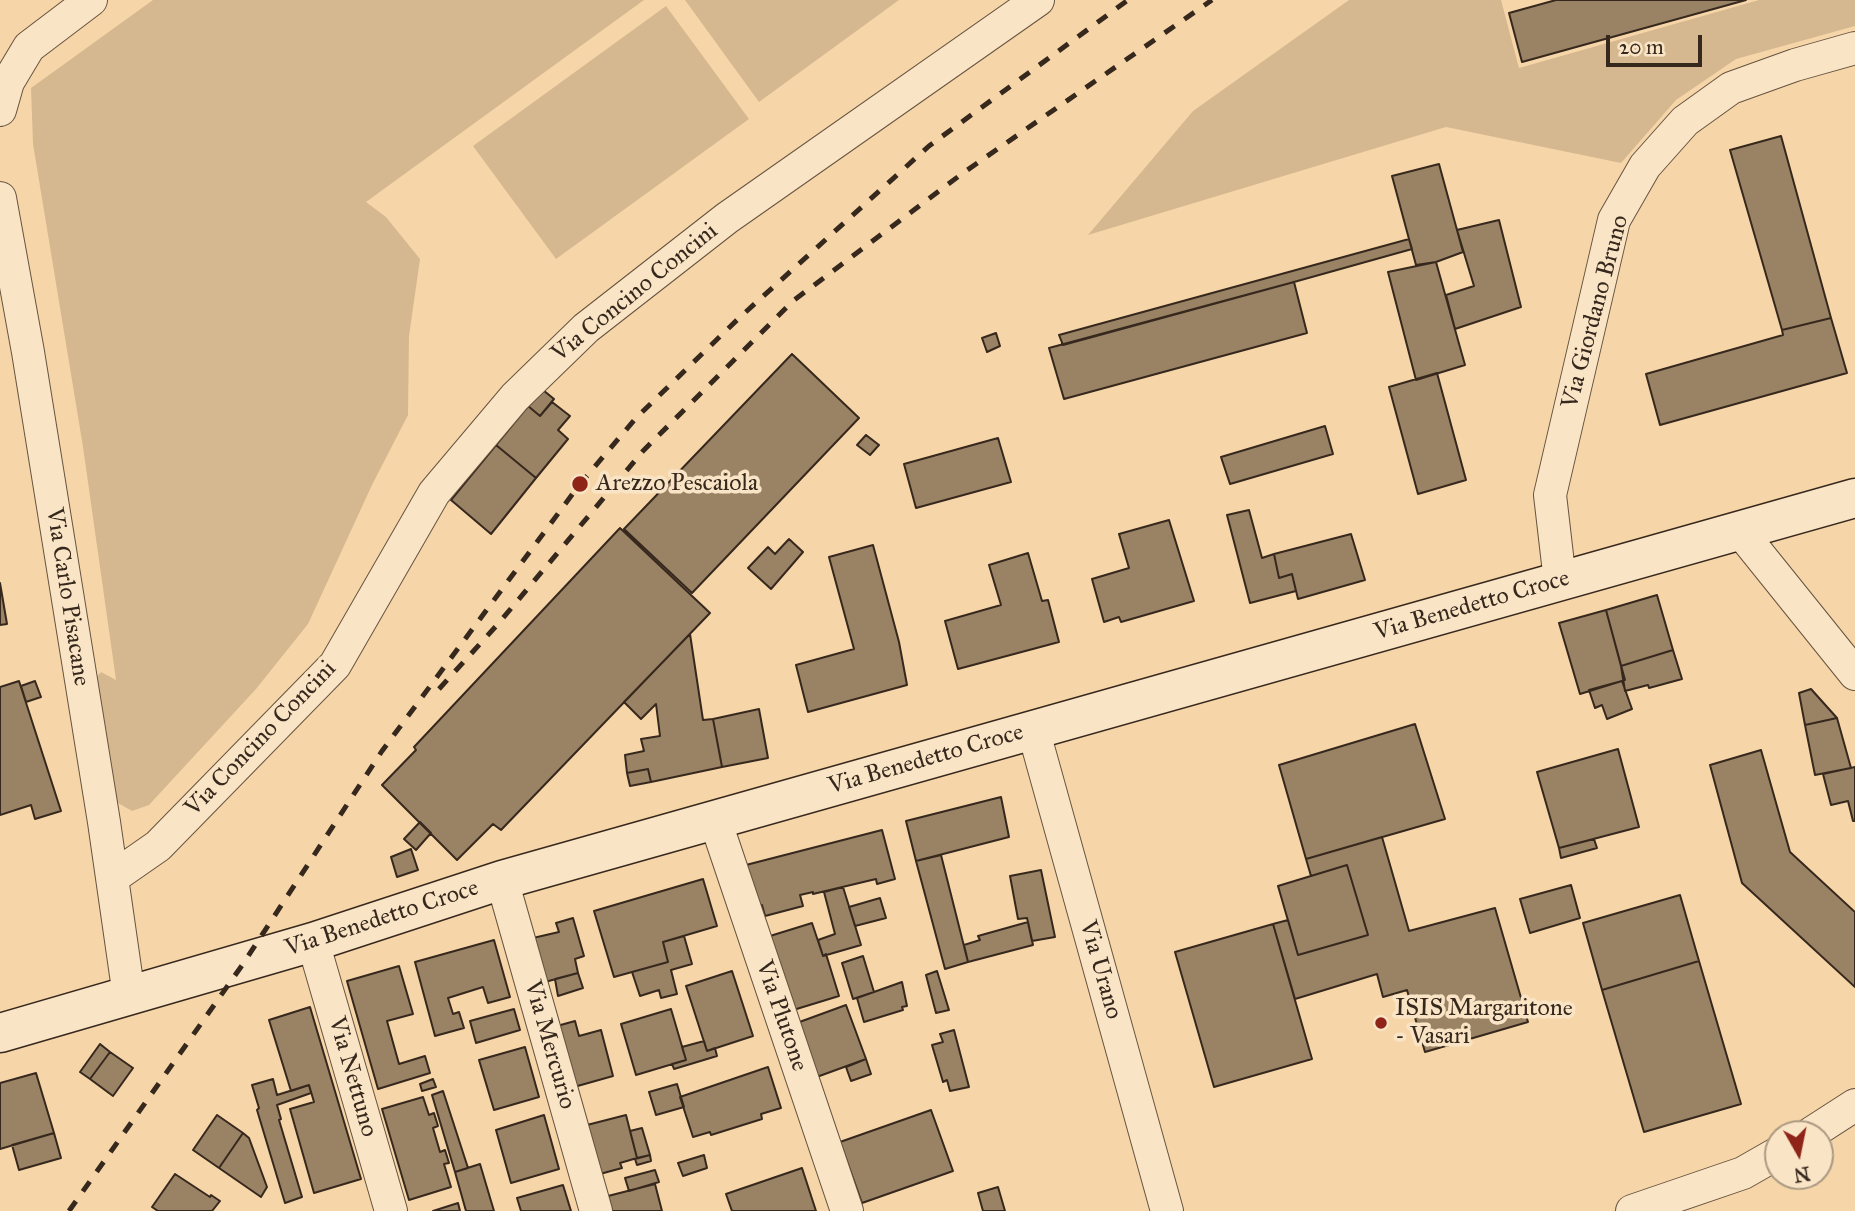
<!DOCTYPE html>
<style>
body{margin:0}
#map{position:relative;width:1855px;height:1211px;overflow:hidden;background:#f6d6a8;font-family:"IM FELL Great Primer",serif}
canvas{display:block}
.north{position:absolute;left:1764px;top:1120px;width:70px;height:70px;box-sizing:border-box;background:#f9e4c6;border:2px solid #ab9982;border-radius:50%;rotate:171deg;font-size:19px;font-weight:700;line-height:28px;text-align:center;color:#37281d}
.north::after{content:'';display:block;margin:auto;width:24px;height:32px;background:#8f2418;clip-path:polygon(50% 0,100% 100%,50% 72%,0 100%)}
.scale{position:absolute;left:1606px;top:35px;width:96px;height:32px;box-sizing:border-box;border:4px solid #37281d;border-top:0;padding-left:9px;font-size:21px;line-height:24px;white-space:nowrap;color:#37281d;-webkit-text-stroke:5px #f9e4c6;paint-order:stroke}
</style>
<div id="map">
<canvas width="1855" height="1211"></canvas>
<div class="north">N</div>
<div class="scale">20 m</div>
</div>
<script>
const c = document.querySelector('canvas').getContext('2d');
c.lineJoin = 'round';
function paint(path, color) {
  c.fillStyle = color;
  c.fill(path, 'evenodd');
}
function shape(rows) {
  const path = new Path2D();
  for (const r of rows) {
    path.moveTo(r[0], r[1]);
    for (let i = 2; i < r.length; i += 2) path.lineTo(r[i], r[i + 1]);
  }
  return path;
}
function trace(path, color, width, dash) {
  c.strokeStyle = color;
  c.lineWidth = width;
  c.lineCap = dash ? 'butt' : 'round';
  c.setLineDash(dash || []);
  c.stroke(path);
}
function label(font, color, halo, rows, align = 'center') {
  c.font = font + ' "IM FELL Great Primer",serif';
  c.lineWidth = 7;
  c.setLineDash([]);
  c.textBaseline = 'middle';
  c.strokeStyle = halo;
  c.fillStyle = color;
  for (const [text, x, y, turn = 0] of rows) {
    c.save();
    c.translate(x, y);
    c.rotate((+turn || 0) * Math.PI / 180);
    c.textAlign = isNaN(turn) ? turn : align;
    if (halo) c.strokeText(text, 0, 0);
    c.fillText(text, 0, 0);
    c.restore();
  }
}
const green = shape([
 [153,0,644,0,366,202,386,217,420,259,409,336,408,415,372,485,308,624,256,689,149,805,132,811,111,799,91,683,101,672,116,680,83,447,33,144,31,88],
 [685,0,899,0,759,102],
 [1349,0,1501,0,1519,68,1759,0,1855,0,1855,26,1736,59,1676,100,1621,163,1446,127,1088,235,1193,111],
 [666,6,749,119,556,259,473,146]
]);
const building = shape([
 [1556,0,1746,0,1522,62,1509,13,1556,0],
 [1781,136,1831,318,1782,330,1730,150,1781,136],
 [1439,164,1463,252,1436,262,1416,265,1392,176,1439,164],
 [1499,220,1521,307,1455,329,1446,295,1474,286,1457,230,1499,220],
 [1409,239,1412,249,1294,282,1063,345,1059,335,1409,239],
 [1436,262,1465,365,1416,380,1388,272,1436,262],
 [1294,282,1307,333,1064,399,1049,348,1294,282],
 [1831,318,1847,373,1660,425,1646,374,1783,335,1782,330,1831,318],
 [996,333,1000,346,987,352,982,338,996,333],
 [792,354,859,418,692,593,624,529,792,354],
 [1437,373,1466,480,1418,494,1389,387,1437,373],
 [543,390,554,399,540,416,528,406,543,390],
 [552,402,570,416,558,430,568,439,536,478,496,445,528,406,540,416,552,402],
 [1325,426,1333,454,1230,484,1221,457,1325,426],
 [866,435,879,445,870,455,857,445,866,435],
 [998,438,1011,482,916,508,904,464,998,438],
 [496,445,536,478,491,534,451,500,496,445],
 [1249,510,1262,558,1274,554,1279,578,1292,574,1296,591,1250,603,1227,515,1249,510],
 [1169,520,1194,601,1121,622,1119,617,1104,622,1092,579,1129,568,1119,534,1169,520],
 [620,528,710,613,501,830,493,824,457,860,382,785,416,750,414,747,620,528],
 [1351,534,1365,580,1298,599,1292,574,1279,578,1274,554,1351,534],
 [789,539,803,552,771,589,748,568,768,547,775,554,789,539],
 [873,545,899,642,907,685,808,712,796,665,854,649,829,557,873,545],
 [1028,553,1042,601,1048,600,1059,642,958,669,945,621,1001,605,989,565,1028,553],
 [0,583,7,624,0,625,0,583],
 [1657,595,1673,650,1621,666,1606,610,1657,595],
 [1606,610,1625,680,1580,694,1559,623,1606,610],
 [690,634,703,720,713,719,722,767,651,782,648,769,627,773,625,755,644,751,641,739,660,736,656,704,641,719,624,702,690,634],
 [1673,650,1682,679,1649,688,1648,685,1625,691,1621,666,1673,650],
 [19,681,61,811,35,819,31,805,0,815,0,687,19,681],
 [35,681,41,697,26,702,21,686,35,681],
 [1622,681,1632,709,1607,719,1602,705,1595,708,1589,690,1622,681],
 [1811,689,1837,718,1805,725,1799,693,1811,689],
 [759,709,768,758,722,767,713,719,759,709],
 [1837,718,1851,768,1815,775,1805,725,1837,718],
 [1415,724,1445,819,1306,859,1279,765,1415,724],
 [1618,749,1639,827,1559,848,1537,772,1618,749],
 [1761,750,1790,852,1855,912,1855,987,1742,883,1710,765,1761,750],
 [1855,767,1855,821,1853,821,1848,801,1831,805,1823,774,1855,767],
 [648,769,651,782,630,786,627,773,648,769],
 [1001,797,1009,837,916,861,906,821,1001,797],
 [420,822,431,833,416,850,404,839,420,822],
 [882,830,895,879,877,884,876,879,813,894,813,892,800,895,803,906,765,916,762,905,753,907,742,866,882,830],
 [1382,837,1409,931,1495,908,1528,1022,1425,1052,1407,990,1383,997,1377,974,1295,999,1273,924,1288,920,1298,955,1368,935,1347,865,1311,876,1306,859,1382,837],
 [1594,839,1597,848,1561,858,1559,848,1594,839],
 [411,849,418,870,397,877,391,857,411,849],
 [941,855,968,962,945,969,916,861,941,855],
 [1347,865,1368,935,1298,955,1278,886,1347,865],
 [1041,870,1055,937,1032,941,1027,918,1018,919,1010,876,1041,870],
 [703,879,717,926,663,942,668,962,614,977,594,911,703,879],
 [1571,885,1580,918,1530,933,1520,899,1571,885],
 [843,887,861,945,823,956,818,940,835,934,824,892,843,887],
 [1680,895,1699,961,1602,990,1583,923,1680,895],
 [880,898,886,918,855,926,849,907,880,898],
 [573,918,584,956,575,959,578,973,545,982,533,938,559,932,556,923,573,918],
 [1028,922,1033,945,968,962,964,945,980,940,978,936,1028,922],
 [812,923,823,956,826,954,839,996,790,1011,770,936,812,923],
 [1273,924,1312,1059,1214,1087,1175,952,1273,924],
 [684,936,692,964,671,970,677,994,661,998,659,990,640,996,632,972,668,962,663,942,684,936],
 [494,940,510,997,488,1003,483,987,448,998,453,1014,459,1012,464,1028,435,1036,415,962,494,940],
 [863,956,874,992,853,999,842,963,863,956],
 [1699,961,1741,1104,1644,1132,1602,990,1699,961],
 [399,966,413,1014,387,1021,399,1064,425,1056,430,1073,378,1089,347,981,399,966],
 [732,971,753,1036,707,1051,686,986,732,971],
 [937,971,949,1010,936,1013,926,975,937,971],
 [578,973,583,988,558,996,555,979,578,973],
 [902,982,907,1006,902,1007,903,1010,864,1022,857,998,902,982],
 [846,1005,866,1059,814,1078,794,1024,846,1005],
 [310,1007,361,1179,314,1193,290,1109,314,1102,309,1085,291,1091,269,1020,310,1007],
 [514,1009,520,1030,476,1043,470,1021,514,1009],
 [671,1009,686,1060,636,1075,621,1024,671,1009],
 [575,1021,579,1036,601,1030,613,1076,574,1087,557,1026,575,1021],
 [954,1030,969,1087,950,1091,947,1080,943,1082,932,1045,943,1042,940,1034,954,1030],
 [704,1041,707,1051,715,1048,717,1056,674,1069,672,1064,686,1060,682,1047,704,1041],
 [100,1044,110,1052,90,1079,80,1072,100,1044],
 [525,1047,539,1097,494,1110,479,1060,525,1047],
 [110,1052,133,1068,113,1096,90,1079,110,1052],
 [866,1059,871,1074,851,1081,846,1067,866,1059],
 [768,1067,781,1108,761,1114,762,1119,711,1135,710,1132,693,1137,680,1097,768,1067],
 [36,1073,54,1133,0,1149,0,1083,36,1073],
 [273,1079,277,1095,309,1085,311,1093,277,1105,281,1119,279,1120,302,1197,285,1203,257,1110,259,1108,252,1085,273,1079],
 [433,1079,436,1087,422,1091,420,1084,433,1079],
 [677,1084,684,1107,656,1115,649,1092,677,1084],
 [443,1091,468,1168,455,1172,432,1095,443,1091],
 [423,1097,429,1115,434,1113,438,1126,433,1128,440,1152,445,1150,449,1163,444,1164,451,1187,409,1200,382,1109,423,1097],
 [931,1110,953,1171,862,1203,840,1142,931,1110],
 [217,1115,243,1133,219,1168,193,1150,217,1115],
 [544,1115,559,1169,511,1183,496,1130,544,1115],
 [626,1115,637,1158,620,1163,622,1168,600,1174,587,1125,626,1115],
 [642,1128,650,1155,637,1158,630,1131,642,1128],
 [54,1133,61,1158,19,1170,12,1145,54,1133],
 [243,1133,249,1138,267,1187,261,1197,219,1168,243,1133],
 [650,1155,651,1161,637,1165,635,1159,650,1155],
 [704,1155,707,1168,683,1176,678,1163,704,1155],
 [480,1164,491,1201,494,1211,466,1211,455,1172,480,1164],
 [802,1168,816,1211,732,1211,726,1194,802,1168],
 [655,1170,659,1182,629,1191,625,1178,655,1170],
 [175,1174,210,1197,211,1195,220,1201,212,1211,158,1211,152,1207,175,1174],
 [655,1184,662,1211,612,1211,608,1196,655,1184],
 [563,1185,571,1211,521,1211,517,1198,563,1185],
 [998,1187,1005,1211,983,1211,978,1193,998,1187],
 [458,1203,460,1211,433,1211,458,1203]
]);
const street = shape([
 [0,110,8,82,29,47,91,0],
 [0,198,28,352,104,822,129,996],
 [1740,531,1855,674],
 [1560,581,1550,495,1614,220,1645,166,1685,121,1731,88,1795,65,1855,48],
 [1033,729,1167,1211],
 [715,820,847,1211],
 [112,878,158,846,335,665,434,493,515,397,586,328,727,218,1038,0],
 [502,880,596,1211],
 [313,942,391,1211],
 [1810,1134,1855,1105],
 [1632,1211,1743,1173,1778,1153]
]);
const secondary = shape([
 [0,1033,313,942,502,880,1855,498]
]);
const rail = shape([
 [439,689,498,624,643,451,793,301,963,173,1212,0],
 [69,1211,243,964,382,751,580,484,636,418,738,319,929,146,1128,0]
]);
const markers = [
 [580,484,9,"#8f2418"],
 [1381,1023,7,"#8f2418"]
];
const streetNames = [
 ["Via Concino Concini",635,293,-39],
 ["Via Giordano Bruno",1596,312,-75],
 ["Via Carlo Pisacane",67,597,81],
 ["Via Benedetto Croce",1472,606,-16],
 ["Via Concino Concini",261,739,-46],
 ["Via Benedetto Croce",926,760,-16],
 ["Via Benedetto Croce",382,919,-18],
 ["Via Urano",1100,970,74],
 ["Via Plutone",781,1016,71],
 ["Via Mercurio",549,1045,74],
 ["Via Nettuno",352,1077,74]
];
const poiNames = [
 ["Arezzo Pescaiola",596,484],
 ["ISIS Margaritone",1395,1009],
 ["- Vasari",1395,1037]
];
paint(green, '#d6b890');
paint(building, '#9a8265');
trace(building, '#37281d', 2);
trace(street, '#675440', 34);
trace(secondary, '#37281d', 41);
trace(street, '#f9e4c6', 32);
trace(secondary, '#f9e4c6', 38);
trace(rail, '#37281d', 5, [12, 12]);
for (const [x, y, r, color] of markers) {
  const dot = new Path2D();
  dot.arc(x, y, r, 0, 2 * Math.PI);
  c.fillStyle = color;
  c.fill(dot);
  trace(dot, '#f9e4c6', 2.5);
}
label('24px', '#37281d', '#f9e4c6', streetNames);
label('24px', '#37281d', '#f9e4c6', poiNames, 'left');
</script>
